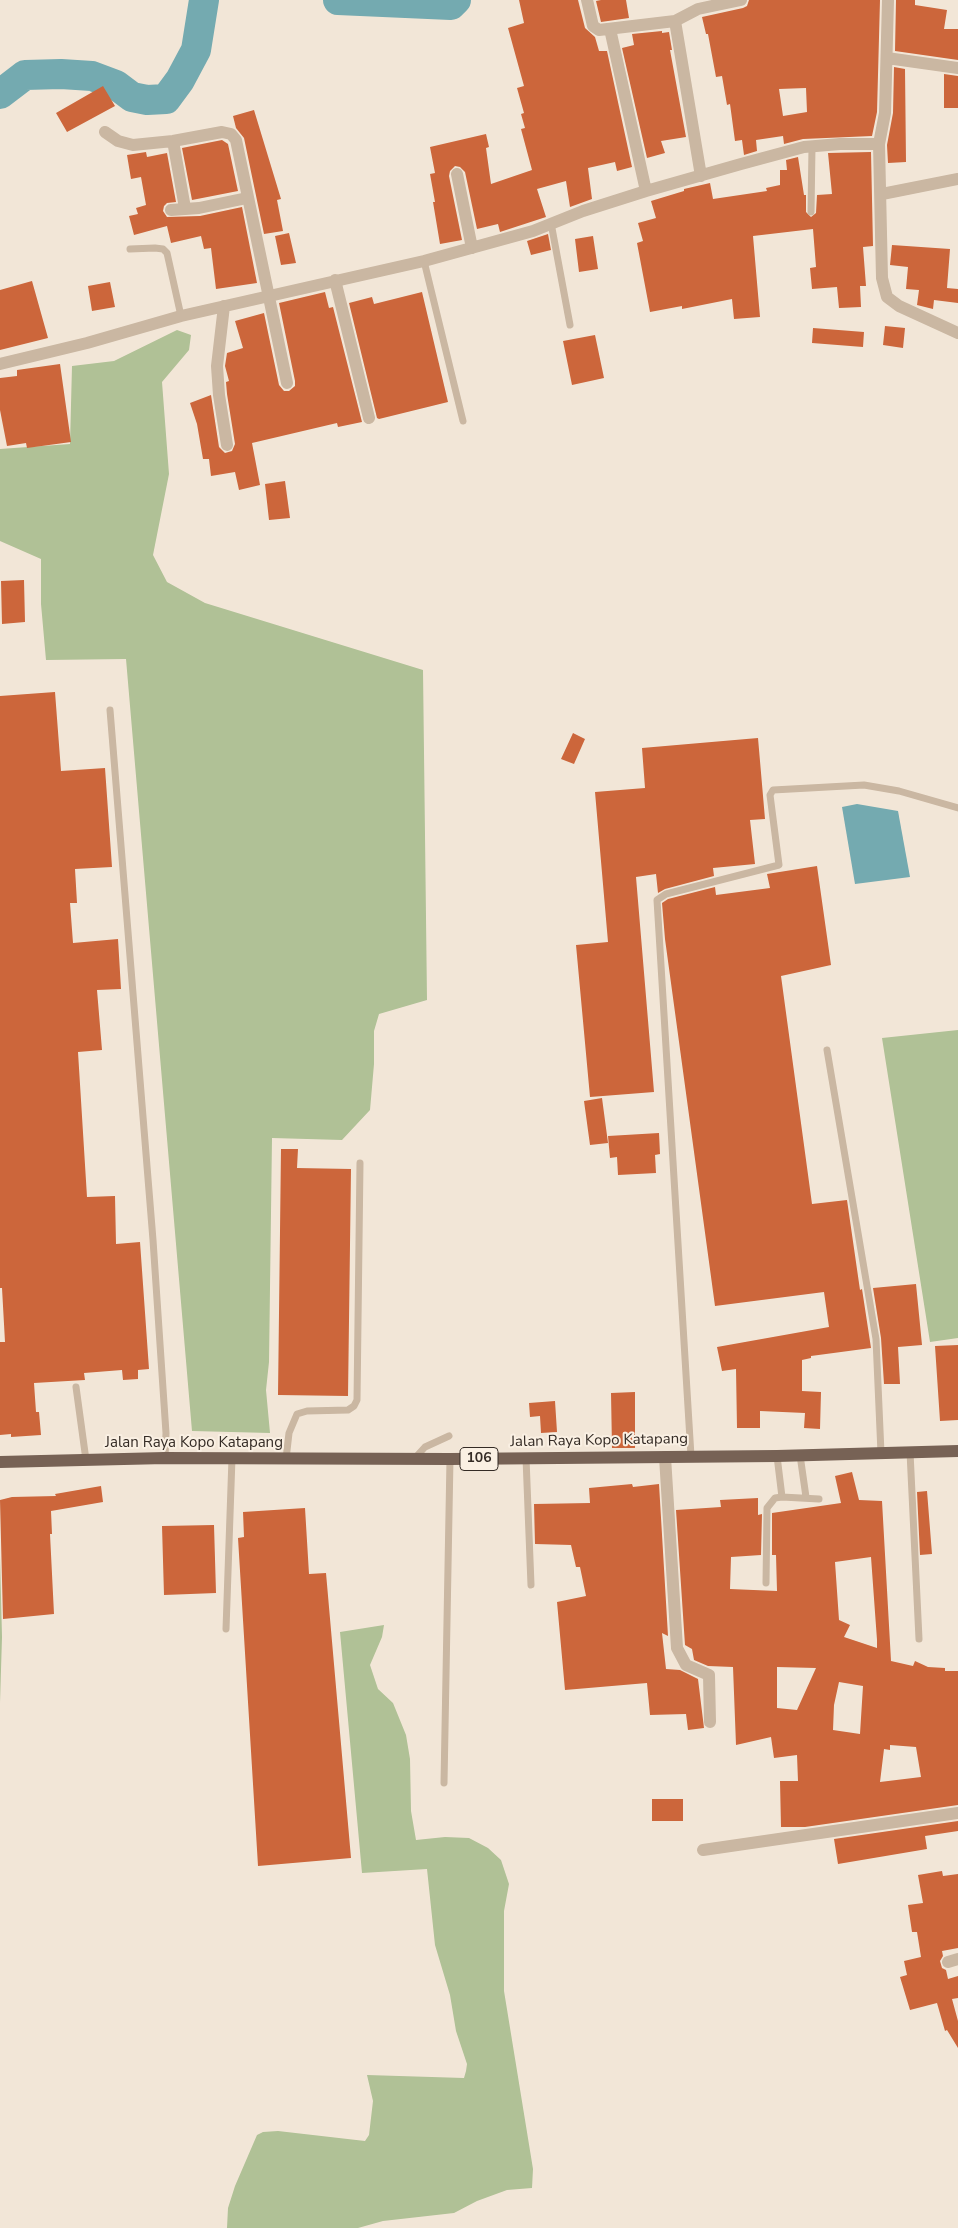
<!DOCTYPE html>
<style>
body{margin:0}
canvas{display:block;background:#f2e6d7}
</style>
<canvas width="958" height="2228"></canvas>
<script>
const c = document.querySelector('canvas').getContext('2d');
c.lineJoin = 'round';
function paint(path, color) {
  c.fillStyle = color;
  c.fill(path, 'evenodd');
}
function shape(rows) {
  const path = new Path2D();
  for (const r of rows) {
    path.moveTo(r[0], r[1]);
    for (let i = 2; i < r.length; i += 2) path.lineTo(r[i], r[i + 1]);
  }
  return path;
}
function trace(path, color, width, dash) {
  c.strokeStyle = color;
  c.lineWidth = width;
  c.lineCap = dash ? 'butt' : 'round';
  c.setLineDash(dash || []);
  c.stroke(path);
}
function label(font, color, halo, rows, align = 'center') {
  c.font = font + ' "Nunito Sans",sans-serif';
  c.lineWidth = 4;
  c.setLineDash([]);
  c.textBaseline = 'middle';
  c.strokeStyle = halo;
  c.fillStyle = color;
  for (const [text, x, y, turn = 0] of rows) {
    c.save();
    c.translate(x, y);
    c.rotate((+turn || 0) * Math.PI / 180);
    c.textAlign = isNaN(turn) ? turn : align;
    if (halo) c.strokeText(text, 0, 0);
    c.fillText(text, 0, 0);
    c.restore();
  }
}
const green = shape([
 [177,330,191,335,189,350,162,382,169,474,153,555,167,582,205,603,423,670,427,1000,379,1014,374,1031,374,1064,370,1110,342,1140,272,1138,269,1362,266,1390,270,1433,192,1431,126,659,46,660,41,604,41,559,0,541,0,449,70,444,72,366,114,361],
 [958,1030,958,1338,930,1342,882,1038],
 [0,1556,2,1637,0,1703],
 [384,1625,382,1637,370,1665,378,1689,393,1703,406,1735,410,1759,411,1811,416,1840,445,1837,469,1838,488,1848,501,1860,509,1884,504,1911,504,1991,533,2169,532,2188,507,2190,477,2201,454,2213,383,2221,358,2228,227,2228,228,2208,235,2186,257,2135,263,2132,278,2131,365,2141,369,2135,373,2101,367,2075,464,2078,466,2071,467,2064,456,2031,450,1995,435,1945,427,1869,362,1873,340,1632]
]);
const water = shape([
 [857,804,898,811,910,877,855,884,842,807]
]);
const river = shape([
 [338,0,451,5,456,0],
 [0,94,25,75,61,74,92,76,116,85,132,97,147,100,166,99,180,80,196,50,204,0]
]);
const building = shape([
 [519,0,578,0,585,28,595,37,599,51,607,51,632,167,617,171,615,162,588,168,592,199,570,207,566,181,537,189,546,217,500,232,498,224,477,229,465,172,460,167,455,166,450,171,449,176,462,240,440,244,433,202,435,202,430,174,435,173,430,147,486,134,489,147,486,148,491,184,532,170,521,129,525,128,521,114,524,113,517,88,524,86,508,28,524,23],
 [601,0,626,0,629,18,601,22,596,1],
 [749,0,880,0,877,112,872,136,803,139,784,144,783,136,756,140,757,151,744,155,742,140,735,141,730,104,727,105,722,76,716,77,708,34,706,34,702,17,743,8,747,6],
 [806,88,807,112,783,116,779,89],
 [896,0,915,0,915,5,947,10,944,29,958,29,958,60,895,51],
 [662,31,662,33,669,32,672,50,670,50,686,137,661,141,665,153,647,158,622,48,634,45,632,34],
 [894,67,905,69,906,162,888,163,887,145,893,113],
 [944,74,958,76,958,108,944,108],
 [103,86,115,106,67,132,56,113],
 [254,110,281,199,277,200,283,231,264,234,244,138,236,128,233,116],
 [222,140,228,144,238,191,192,200,182,148],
 [146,152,147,157,167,153,176,202,167,203,164,206,163,211,167,217,200,216,242,207,257,283,216,289,211,248,204,249,201,236,171,243,167,226,134,235,129,216,138,214,136,208,146,205,141,177,131,179,127,155],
 [871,152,873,246,863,247,866,286,860,286,861,307,839,308,837,287,812,289,810,268,816,267,813,229,753,236,760,317,734,319,732,299,682,309,682,306,650,312,637,243,643,241,638,223,656,218,651,201,684,191,684,189,710,183,713,199,767,191,766,188,780,185,780,170,787,170,786,160,798,157,804,195,806,195,806,212,811,217,816,213,817,195,832,194,828,153],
 [289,233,296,263,281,265,275,236],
 [548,234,551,250,531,255,527,241],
 [593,236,598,269,579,272,575,239],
 [892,245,950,249,947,288,958,289,958,303,934,300,933,309,917,305,919,290,906,289,908,267,890,265],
 [32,281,48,338,0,350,0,290],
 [110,282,115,307,92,311,88,286],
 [325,292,329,308,333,307,362,422,338,427,337,423,252,443,260,485,239,490,235,472,211,476,209,459,203,459,197,424,190,403,211,395,219,447,225,453,232,451,235,444,227,394,226,382,229,381,225,366,227,353,243,348,235,321,264,313,279,385,284,391,289,391,295,386,295,381,279,303],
 [422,292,448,402,379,419,377,418,349,303,372,297,374,304],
 [885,326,905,328,903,348,883,345],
 [813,328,864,332,863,347,812,343],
 [595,335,604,378,572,385,563,341],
 [60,364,71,442,27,448,26,443,7,446,0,410,0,378,17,376,17,370],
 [285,481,290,518,269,520,265,484],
 [24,580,25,622,2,624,1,581],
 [55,692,61,771,105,768,112,867,75,869,77,903,70,903,73,943,118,939,121,989,97,990,102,1050,78,1052,87,1197,115,1196,116,1244,140,1242,149,1369,138,1370,138,1379,123,1380,122,1370,84,1373,85,1380,34,1383,36,1412,39,1412,41,1435,11,1437,11,1434,0,1435,0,1342,5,1342,2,1288,0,1288,0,696],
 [573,733,585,739,574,764,561,759],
 [758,738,765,819,750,820,755,864,713,868,714,876,665,889,658,893,656,874,636,877,654,1092,590,1097,576,945,608,942,595,792,645,788,642,748],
 [817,866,831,965,781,976,812,1204,847,1200,860,1290,862,1289,871,1348,811,1356,811,1358,802,1360,802,1391,821,1392,820,1429,804,1428,805,1413,760,1411,760,1428,737,1428,736,1369,722,1371,717,1347,829,1327,824,1292,715,1306,665,939,662,903,668,899,715,887,716,895,770,888,767,874],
 [602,1098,608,1143,590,1145,584,1101],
 [659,1133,660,1154,655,1155,656,1173,618,1175,617,1157,610,1158,608,1136],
 [281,1149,298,1149,297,1168,351,1169,348,1396,278,1395],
 [916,1284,922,1345,898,1347,900,1384,884,1384,881,1338,873,1288],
 [958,1345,958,1420,940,1421,935,1346],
 [635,1392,635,1448,612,1448,611,1393],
 [555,1401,557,1432,541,1433,540,1416,530,1417,529,1403],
 [852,1472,859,1500,882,1501,891,1661,913,1666,915,1661,928,1667,945,1668,945,1671,958,1671,958,1805,805,1827,781,1827,780,1781,798,1781,797,1755,774,1758,771,1737,736,1745,733,1667,708,1666,694,1660,692,1649,685,1645,676,1510,721,1507,720,1500,758,1498,758,1515,762,1514,761,1555,731,1557,730,1589,777,1591,776,1555,772,1555,772,1513,841,1503,835,1476],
 [871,1557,877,1640,877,1648,844,1637,850,1625,839,1620,835,1562],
 [777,1667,816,1668,797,1710,777,1708],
 [839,1682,863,1686,860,1734,833,1730,834,1705],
 [890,1745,916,1747,921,1777,880,1782,884,1749,890,1750],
 [632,1484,633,1487,659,1484,668,1636,662,1633,666,1669,680,1670,698,1679,704,1728,688,1730,686,1714,650,1715,647,1683,565,1690,557,1602,586,1596,580,1567,576,1567,571,1545,535,1544,534,1504,590,1503,589,1488],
 [101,1486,103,1502,51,1511,52,1534,50,1534,54,1614,3,1619,0,1500,12,1497,56,1496,55,1494],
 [927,1491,932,1554,920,1555,917,1492],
 [305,1508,309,1574,326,1573,351,1858,258,1866,238,1538,244,1537,243,1512],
 [214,1525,216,1593,164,1595,162,1526],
 [652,1799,683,1799,683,1821,652,1821],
 [958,1821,958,1831,925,1836,927,1849,838,1864,834,1839],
 [942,1871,943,1876,958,1874,958,1948,942,1951,943,1956,940,1961,942,1968,946,1970,948,1979,958,1976,958,1998,952,1999,958,2021,958,2048,947,2030,945,2031,937,2003,910,2010,900,1977,907,1975,904,1961,921,1957,917,1932,912,1932,908,1905,923,1903,918,1875]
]);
const service = shape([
 [811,212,812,147],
 [551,223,570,325],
 [130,249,155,248,163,249,167,253,181,316],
 [424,261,463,421],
 [110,710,153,1240,166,1433,165,1458],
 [827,1050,876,1339,881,1453],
 [76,1387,86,1460],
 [910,1452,919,1639],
 [800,1455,806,1497],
 [691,1456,657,900,666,894,779,865,770,795,773,790,864,785,899,791,958,808],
 [526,1458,531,1585],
 [286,1459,289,1433,297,1414,307,1411,348,1410,354,1406,357,1400,360,1163],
 [414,1459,425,1447,449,1436],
 [782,1497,819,1499],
 [766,1583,767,1508,775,1498,782,1497,777,1456],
 [226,1629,232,1458],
 [444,1783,450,1459]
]);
const minor = shape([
 [587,0,593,26,599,30,675,21,698,9,741,0],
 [675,21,701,176],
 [610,29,646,191],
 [887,58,958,68],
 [105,132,118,141,133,145,173,141,222,132,231,134,236,140,287,383],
 [173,141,185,208],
 [879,144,885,113,888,0],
 [457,174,472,248],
 [882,194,958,179],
 [171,210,199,208,247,198],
 [335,280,369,418],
 [224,306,217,366,219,395,227,445],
 [0,364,87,343,181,316,424,261,533,231,583,211,646,191,741,164,804,147,840,144,879,144,882,278,887,297,899,306,958,333],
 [665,1457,677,1648,686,1665,709,1675,710,1722],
 [703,1850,958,1813],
 [948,1962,958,1959]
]);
const primary = shape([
 [0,1462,165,1458,450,1459,777,1456,958,1451]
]);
const shields = [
 [479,1459,38]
];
const shieldNames = [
 ["106",479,1459]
];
const streetNames = [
 ["Jalan Raya Kopo Katapang",599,1441,-1],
 ["Jalan Raya Kopo Katapang",194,1443]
];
paint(green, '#b0c196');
paint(water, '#74aab0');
trace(river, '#74aab0', 30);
paint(building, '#cc663b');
trace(service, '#cab7a2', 7);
trace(minor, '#cab7a2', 12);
trace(primary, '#776255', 12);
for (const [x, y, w] of shields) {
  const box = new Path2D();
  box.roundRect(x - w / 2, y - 11.5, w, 23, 4);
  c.fillStyle = '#faf0e3';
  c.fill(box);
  trace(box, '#342b25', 1);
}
label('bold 14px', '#342b25', null, shieldNames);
label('15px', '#342b25', '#faf0e3', streetNames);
</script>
